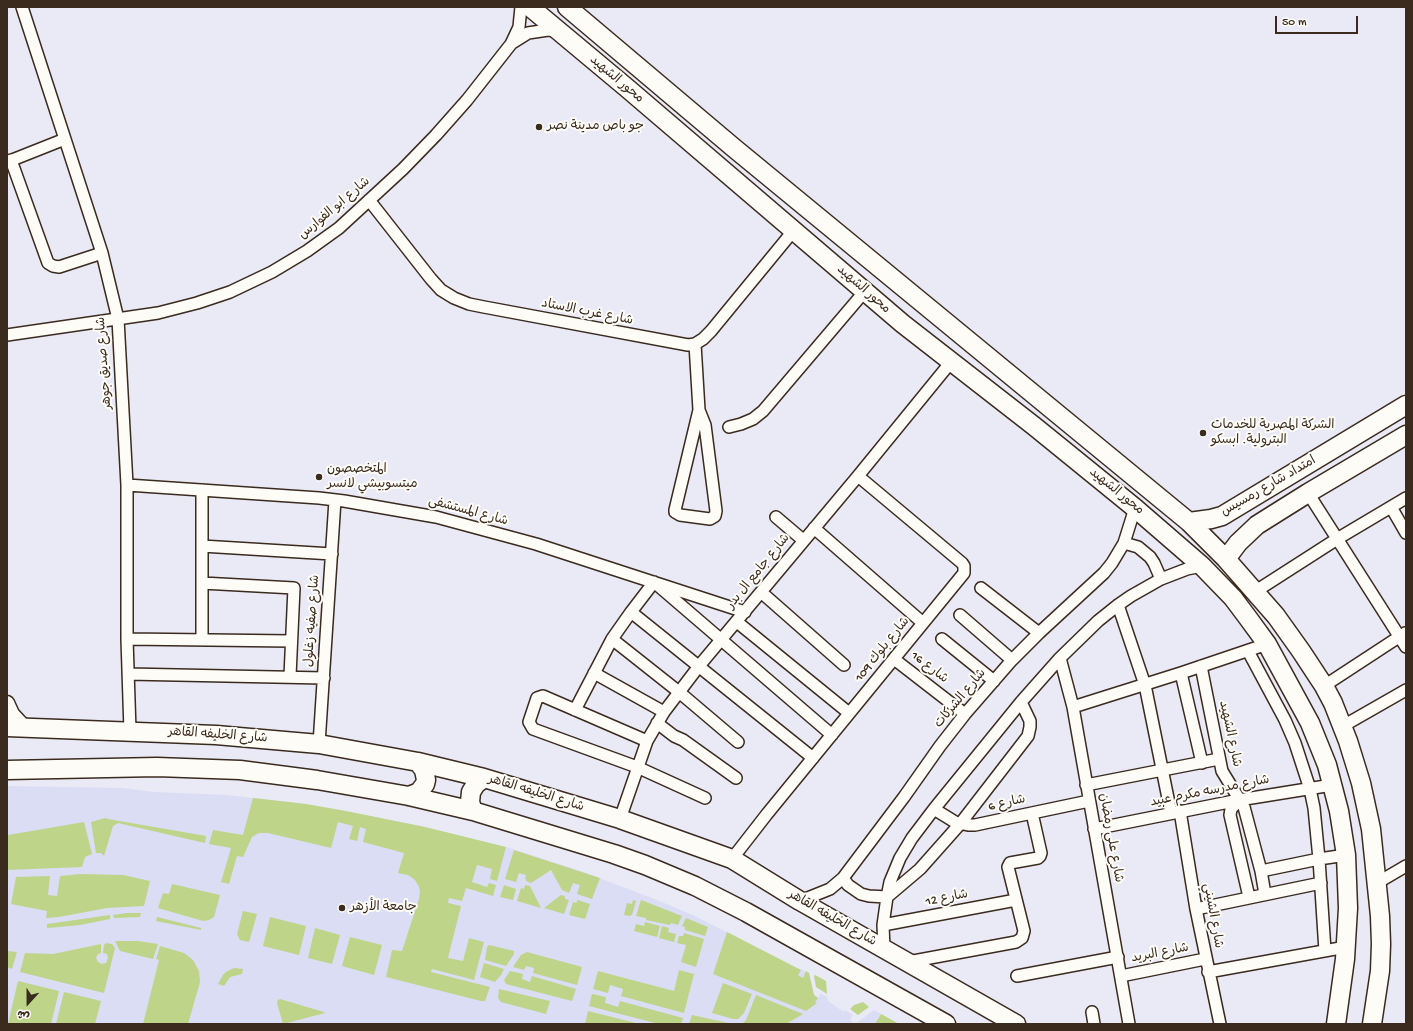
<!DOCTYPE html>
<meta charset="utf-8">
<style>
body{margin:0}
#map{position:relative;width:1413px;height:1031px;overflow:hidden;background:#e9eaf6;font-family:"Gochi Hand","Playpen Sans Arabic",sans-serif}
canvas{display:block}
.frame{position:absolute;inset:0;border:8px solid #3b2a1e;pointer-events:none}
.north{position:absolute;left:8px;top:983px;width:40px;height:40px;-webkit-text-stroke:3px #fdfcf7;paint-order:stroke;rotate:201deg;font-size:11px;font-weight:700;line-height:16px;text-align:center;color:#3b2a1e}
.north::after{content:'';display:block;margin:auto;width:14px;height:18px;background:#3b2a1e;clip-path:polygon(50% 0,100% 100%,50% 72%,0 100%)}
.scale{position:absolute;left:1275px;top:16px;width:83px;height:18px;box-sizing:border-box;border:2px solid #3b2a1e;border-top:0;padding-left:5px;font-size:12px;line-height:14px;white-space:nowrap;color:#3b2a1e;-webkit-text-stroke:3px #fdfcf7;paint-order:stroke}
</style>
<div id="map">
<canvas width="1413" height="1031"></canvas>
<div class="frame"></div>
<div class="north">ش</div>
<div class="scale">50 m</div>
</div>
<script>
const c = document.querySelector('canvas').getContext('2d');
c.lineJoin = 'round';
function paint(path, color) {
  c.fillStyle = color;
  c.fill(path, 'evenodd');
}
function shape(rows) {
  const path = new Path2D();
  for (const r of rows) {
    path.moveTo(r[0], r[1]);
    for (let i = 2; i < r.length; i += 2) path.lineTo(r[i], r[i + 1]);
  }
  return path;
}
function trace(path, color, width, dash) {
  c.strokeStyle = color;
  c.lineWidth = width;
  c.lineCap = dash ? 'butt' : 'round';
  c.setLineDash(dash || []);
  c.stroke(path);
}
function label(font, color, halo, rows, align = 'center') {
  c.font = font + ' "Gochi Hand","Playpen Sans Arabic",sans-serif';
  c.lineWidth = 4;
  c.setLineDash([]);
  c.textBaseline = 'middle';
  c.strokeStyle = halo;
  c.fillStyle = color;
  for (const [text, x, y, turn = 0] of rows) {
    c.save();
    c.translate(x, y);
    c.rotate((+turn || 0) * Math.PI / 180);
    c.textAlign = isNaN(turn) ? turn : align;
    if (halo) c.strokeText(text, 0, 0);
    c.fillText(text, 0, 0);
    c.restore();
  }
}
const built = shape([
 [7,786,123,788,154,792,225,795,273,800,306,804,385,819,425,827,506,847,581,871,657,900,695,916,800,970,801,969,809,973,814,995,818,998,821,993,828,998,827,1000,838,1008,844,1012,845,1010,853,1015,850,1020,855,1024,874,1010,899,1024,7,1024]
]);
const green = shape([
 [253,798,306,804,346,811,425,827,506,847,497,881,490,879,492,869,477,865,472,882,487,887,489,883,496,885,493,896,466,888,462,901,449,898,448,903,461,906,448,958,463,961,469,938,484,942,474,980,432,969,431,972,490,987,485,1001,481,1001,386,977,392,950,402,951,419,899,420,891,419,887,415,880,408,875,398,873,404,853,363,842,366,829,360,827,357,841,349,839,353,826,338,822,331,848,268,833,259,833,252,837,243,857,237,856,229,884,221,882,231,848,209,844,213,830,243,835],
 [105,818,108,819,206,836,205,843,118,823,113,826,104,856,101,853,96,853,91,822],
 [84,822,92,854,85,857,82,867,7,870,8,835],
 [514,850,600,878,592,899,577,894,580,885,573,883,569,893,562,890,551,870,531,883,526,881,526,879,525,879,526,875,519,873,516,882,505,879],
 [80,874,123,875,150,881,144,906,107,908,59,917,46,918,47,911,11,904,16,877,50,876,48,895,57,896,60,876],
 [172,884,220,895,214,917,209,920,203,921,158,908,163,893,169,894],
 [504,885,516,889,513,900,500,897],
 [525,885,530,886,541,908,517,901,521,888,524,889],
 [561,895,565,896,565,899,569,900,564,914,544,908],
 [578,900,590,904,585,919,569,915,573,902,576,903],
 [633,900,636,901,632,915,631,915,630,916,624,915,627,903,632,904],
 [641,900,682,916,678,925,671,923,670,925,646,920,646,918,636,916],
 [243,911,257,914,249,942,240,940,237,934],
 [127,913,141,913,140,917,114,918,113,915],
 [110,915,110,919,80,925,47,928,47,924],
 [157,917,201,928,201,930,156,921],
 [270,917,306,926,299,955,263,946],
 [686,918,708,927,705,936,685,930,685,927,682,926],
 [645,922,660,926,657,937,634,931,636,924,644,926],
 [662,926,669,928,668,932,676,934,674,942,659,938],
 [315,928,340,935,332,964,308,958],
 [727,932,801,970,798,975,803,978,806,971,809,973,814,995,818,998,815,1002,817,1003,806,1011,713,974],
 [684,933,704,939,696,967,681,962,686,945,677,943,679,936,683,936],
 [350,937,382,945,374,975,342,966],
 [115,941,138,941,158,944,153,959,120,951],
 [106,943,112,944,115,948,104,993,20,972,25,953,53,954,101,944,101,953,98,954,96,958,98,962,102,964,106,963,108,958,107,954,103,953,104,945],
 [489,945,514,951,514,954,506,966,485,960,487,947],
 [160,946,184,953,193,960,199,971,200,982,188,1024,143,1024,159,960,156,959],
 [7,951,17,952,12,969,7,967],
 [527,952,582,967,577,985,533,973,534,968,526,966,524,970,513,967,521,955],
 [484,963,504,969,501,975,495,982,480,977],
 [234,968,243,969,242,974,230,977,224,986,218,984,223,975,226,972],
 [679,970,694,974,684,1013,621,996,623,989,610,985,608,993,593,989,598,971,674,991],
 [510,971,523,974,522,979,530,982,532,976,576,989,572,1001,506,984,504,980],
 [815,975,826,981,827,994,816,987,814,976],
 [18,981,59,991,51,1024,8,1024],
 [723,983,752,994,744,1013,738,1019,733,1019,712,1013],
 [499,989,550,1001,546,1014,501,1002,498,998],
 [64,992,101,1001,95,1024,56,1024],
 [592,994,606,997,605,1003,618,1007,620,1001,683,1018,681,1024,659,1024,589,1006],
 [756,995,803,1014,786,1024,742,1024,746,1020],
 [280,999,324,1012,325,1013,283,1024,277,1003,278,1000],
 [863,1002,869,1007,858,1015,850,1009,854,1005],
 [588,1011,640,1024,585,1024],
 [881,1014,899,1024,875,1024],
 [692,1015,733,1024,689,1024]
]);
const minor = shape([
 [22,7,102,253,118,319,127,485,127,639,130,731],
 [512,43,528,33,548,30,557,31],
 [11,160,48,263,53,266,59,267,102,253],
 [7,162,65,139],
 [369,200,431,279,441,290,454,298,469,304,484,307,688,345,695,344,703,339,711,331,794,230],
 [7,335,158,313,197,303,230,292,272,272,307,251,339,228,403,169,436,135,467,100,511,44,519,27,521,7],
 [695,344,699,410],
 [699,410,705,425,716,511,715,516,710,519,680,515,675,512,675,510,699,410],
 [729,427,741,424,753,419,763,411,865,291],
 [127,485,319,498,344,501,436,517,536,544,745,612],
 [202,490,202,639],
 [1308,493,1406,647],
 [1391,507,1406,533],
 [776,517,803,540],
 [814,528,923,623],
 [1124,543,1138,547,1150,557,1154,563,1161,579],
 [202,546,332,554],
 [202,583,294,588,290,676],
 [981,588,1039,633],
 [1256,591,1337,539,1406,498],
 [761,592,844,665],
 [1118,605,1145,685,1171,813],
 [631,612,813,758],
 [960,615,1012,660],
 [737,622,849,713],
 [127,639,291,641],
 [612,639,679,692,738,742],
 [942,639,994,681],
 [1248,651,1285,720,1295,743,1310,789,1314,808,1319,859,1325,951],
 [1060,658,1073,707,1129,1024],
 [894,659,965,714],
 [1201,666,1222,771,1244,807,1261,871,1265,894],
 [594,673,664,712],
 [1181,673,1202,763],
 [128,674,324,678],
 [1324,686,1405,633],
 [1073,707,1181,673,1267,644],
 [575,710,612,639,631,612,654,582,832,735],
 [657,723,674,736,683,740,736,778],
 [1343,726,1406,690],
 [647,741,543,696,537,698,529,722,533,729,637,767,705,798],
 [319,744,335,500],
 [1086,785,1219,759],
 [1239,800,1231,809,1230,815,1249,897],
 [934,809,955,822,968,825,975,825,1089,801],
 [1180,811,1196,909,1220,1024],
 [620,819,647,741,664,712,699,666,858,476,951,362],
 [1094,829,1239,800,1332,785],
 [732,859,767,814,964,573,964,566,962,563,858,476],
 [1261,871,1319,859,1346,855],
 [843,878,848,885,861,894,869,896,887,897,920,869,960,824,1028,736,1030,727,1030,721,1021,702],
 [1377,883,1406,866],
 [800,901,830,889,843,878,904,797,940,746,965,714,1012,660,1039,633,1104,573,1112,563,1124,543,1135,508],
 [1196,909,1321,883],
 [883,925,1016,900],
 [884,949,883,925,887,897,890,882,900,858,912,838,934,809,1021,702,1060,658,1098,621,1118,605,1131,596,1161,579,1187,569,1202,566],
 [908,962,1016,942,1022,938,1024,931,1008,867,1010,863,1038,858,1040,856,1041,853,1032,813],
 [1208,972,1346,947],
 [1017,976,1118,957],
 [1121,976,1205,959],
 [1092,1012,1094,1024]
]);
const tertiary = shape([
 [7,703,12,714,25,728]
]);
const primary = shape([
 [530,7,627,88,903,324,1034,426,1135,508,1202,566,1233,598,1248,618,1267,644,1310,723,1327,765,1339,811,1346,855,1348,908,1345,959,1336,1024],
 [567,7,734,148,1189,522,1226,559,1276,616,1301,651,1324,686,1333,703,1348,741,1361,783,1371,829,1380,916,1381,944,1380,971,1372,1024],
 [1189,522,1211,519,1222,516,1406,405],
 [1226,559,1238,543,1257,525,1308,493,1406,435],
 [7,727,216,735,319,744,418,762,484,778,620,819,732,859,800,901,1016,1024],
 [7,770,157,767,240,770,317,780,409,796,473,811,614,854,645,865,695,886,746,912,946,1024],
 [409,796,419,792,425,784,426,780,424,770,418,762],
 [473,811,470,802,471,792,476,784,484,778]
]);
const markers = [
 [539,127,4,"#3b2a1e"],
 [1203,433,4,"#3b2a1e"],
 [319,477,4,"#3b2a1e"],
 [342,908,4,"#3b2a1e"]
];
const streetNames = [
 ["محور الشهيد",616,80,40],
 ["شارع ابو الفوارس",335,209,-40],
 ["محور الشهيد",863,290,41],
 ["شارع غرب الاستاد",587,313,11],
 ["شارع صديق جوهر",105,363,-94],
 ["امتداد شارع رمسيس",1269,487,-30],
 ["محور الشهيد",1116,492,39],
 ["شارع المستشفى",468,512,15],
 ["شارع جامع ال بدر",759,572,-51],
 ["شارع صفيه زغلول",313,621,-86],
 ["شارع بلوك 109",883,650,-51],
 ["شارع 16",929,668,38],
 ["شارع الشركات",961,699,-50],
 ["شارع الشهيد",1229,734,78],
 ["شارع الخليفه القاهر",218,736,4],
 ["شارع مدرسه مكرم عبيد",1210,792,-11],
 ["شارع الخليفه القاهر",536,794,17],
 ["شارع 6",1007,804,-12],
 ["شارع على رمضان",1110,838,80],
 ["شارع 12",947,899,-11],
 ["شارع الشيني",1212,916,80],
 ["شارع الخليفه القاهر",832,919,30],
 ["شارع البريد",1160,954,-11]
];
const poiNames = [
 ["جو باص مدينة نصر",547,127],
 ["الشركة المصرية للخدمات",1211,426],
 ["البترولية. ابسكو",1211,441],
 ["المتخصصون",327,470],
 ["ميتسوبيشي لانسر",327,485],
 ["جامعة الأزهر",350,908]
];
paint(built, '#dbddf5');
paint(green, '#bed489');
trace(minor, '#3b2a1e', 14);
trace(tertiary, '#3b2a1e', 17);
trace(primary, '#3b2a1e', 21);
trace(minor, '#fdfcf7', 11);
trace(tertiary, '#fdfcf7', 14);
trace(primary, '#fdfcf7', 18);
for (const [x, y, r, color] of markers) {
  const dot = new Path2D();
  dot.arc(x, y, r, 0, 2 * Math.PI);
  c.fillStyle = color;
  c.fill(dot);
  trace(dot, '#fdfcf7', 1.5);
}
label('13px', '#3b2a1e', '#fdfcf7', streetNames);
label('13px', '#3b2a1e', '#fdfcf7', poiNames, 'left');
</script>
